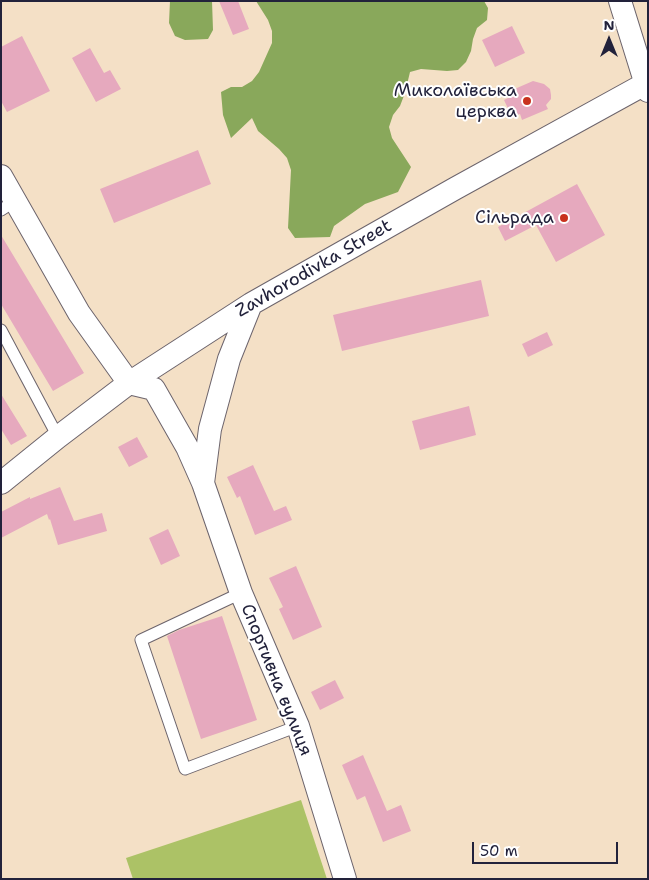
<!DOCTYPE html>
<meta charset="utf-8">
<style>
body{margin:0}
#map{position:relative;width:649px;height:880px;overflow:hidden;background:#f4e0c6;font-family:"Shantell Sans",sans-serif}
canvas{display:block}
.frame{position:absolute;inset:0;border:2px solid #22223b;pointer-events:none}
.north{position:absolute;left:584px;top:15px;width:50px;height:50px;-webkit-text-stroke:4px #fff;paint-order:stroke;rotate:0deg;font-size:14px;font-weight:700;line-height:20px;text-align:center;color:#22223b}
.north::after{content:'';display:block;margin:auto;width:18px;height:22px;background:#22223b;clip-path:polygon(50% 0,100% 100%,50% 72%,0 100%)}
.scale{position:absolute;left:472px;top:842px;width:146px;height:22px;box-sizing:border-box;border:2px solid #22223b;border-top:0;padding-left:6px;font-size:15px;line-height:18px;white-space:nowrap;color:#22223b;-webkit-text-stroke:4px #fff;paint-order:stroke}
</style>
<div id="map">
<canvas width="649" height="880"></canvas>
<div class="frame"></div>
<div class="north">N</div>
<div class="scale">50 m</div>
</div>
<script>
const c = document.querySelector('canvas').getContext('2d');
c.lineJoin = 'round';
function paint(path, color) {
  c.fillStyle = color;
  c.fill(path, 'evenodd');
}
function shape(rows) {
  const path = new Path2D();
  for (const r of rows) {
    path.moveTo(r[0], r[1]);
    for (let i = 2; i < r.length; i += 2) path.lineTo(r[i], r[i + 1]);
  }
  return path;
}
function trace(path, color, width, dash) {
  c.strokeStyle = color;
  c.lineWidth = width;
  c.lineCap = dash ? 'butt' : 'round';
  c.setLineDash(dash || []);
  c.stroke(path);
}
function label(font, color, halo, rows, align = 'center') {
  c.font = font + ' "Shantell Sans",sans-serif';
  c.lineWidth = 4;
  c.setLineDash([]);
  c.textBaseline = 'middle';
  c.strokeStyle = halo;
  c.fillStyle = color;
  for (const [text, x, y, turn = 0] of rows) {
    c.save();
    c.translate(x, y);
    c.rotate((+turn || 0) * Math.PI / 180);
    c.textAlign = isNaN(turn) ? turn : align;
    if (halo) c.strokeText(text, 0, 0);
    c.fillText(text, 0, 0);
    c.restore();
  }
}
const green = shape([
 [301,800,327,879,133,879,126,858]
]);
const forest = shape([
 [170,1,212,1,213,30,208,39,185,40,175,36,169,23],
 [256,1,484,1,488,8,487,20,477,28,473,39,471,51,466,62,458,70,447,71,421,69,410,72,405,93,400,106,393,115,389,127,392,138,411,167,398,192,365,204,334,226,330,237,295,238,288,228,291,170,287,158,279,149,258,131,252,118,231,138,223,115,221,92,231,87,242,87,252,81,259,72,272,43,272,31,268,20]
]);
const building = shape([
 [219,1,238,1,249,29,233,35],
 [512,26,525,53,495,67,482,40],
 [22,36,50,91,7,112,1,101,1,47],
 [90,48,104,73,110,70,121,89,96,102,72,58],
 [533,81,544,84,550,89,551,95,551,99,546,105,548,109,522,120,520,114,512,117,504,100,512,96,510,91],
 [198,150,211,184,114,223,100,189],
 [577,184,605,235,556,262,536,225,505,241,498,227],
 [1,235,84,373,53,391,1,304],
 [481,280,489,316,342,351,333,315],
 [547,332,553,345,528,357,522,344],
 [1,394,27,436,11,445,1,429],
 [469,406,476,435,420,450,412,421],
 [137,437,148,457,129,467,118,447],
 [253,465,274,511,286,506,292,520,255,535,240,496,237,498,227,477],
 [60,487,74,521,102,513,107,531,58,545,50,519,49,520,47,514,1,538,1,512,30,497,30,499],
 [168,529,180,556,161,565,149,538],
 [296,566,322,627,293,640,279,609,283,607,269,578],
 [222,616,257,720,201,739,167,636,179,630],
 [335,680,344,698,320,710,311,692],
 [363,755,387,811,401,805,411,831,383,842,365,796,357,800,342,765]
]);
const lane = shape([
 [1,210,15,201],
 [1,330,58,437],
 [241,593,141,640,185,769,298,726]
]);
const street = shape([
 [620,1,648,91],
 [1,176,79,313,129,383,154,389,187,447,203,483,241,593,298,726,345,879],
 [1,483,58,437,129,383,251,304,456,188,645,84],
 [203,483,210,429,229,359,251,304]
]);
const markers = [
 [527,101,5,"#c8321e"],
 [564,218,5,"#c8321e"]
];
const poiNames = [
 ["Миколаївська",517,91],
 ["церква",517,112],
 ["Сільрада",554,218]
];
const streetNames = [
 ["Zavhorodivka Street",314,269,-30],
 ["Спортивна вулиця",276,680,68]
];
paint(green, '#acc266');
paint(forest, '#89a85b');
paint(building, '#e6a9be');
trace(lane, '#6c646c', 13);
trace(street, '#6c646c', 24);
trace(lane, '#fff', 11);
trace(street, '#fff', 22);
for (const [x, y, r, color] of markers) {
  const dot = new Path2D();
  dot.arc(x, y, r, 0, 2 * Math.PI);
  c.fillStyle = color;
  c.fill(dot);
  trace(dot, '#fff', 2);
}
label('18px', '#22223b', '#fff', poiNames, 'right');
label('18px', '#22223b', '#fff', streetNames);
</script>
